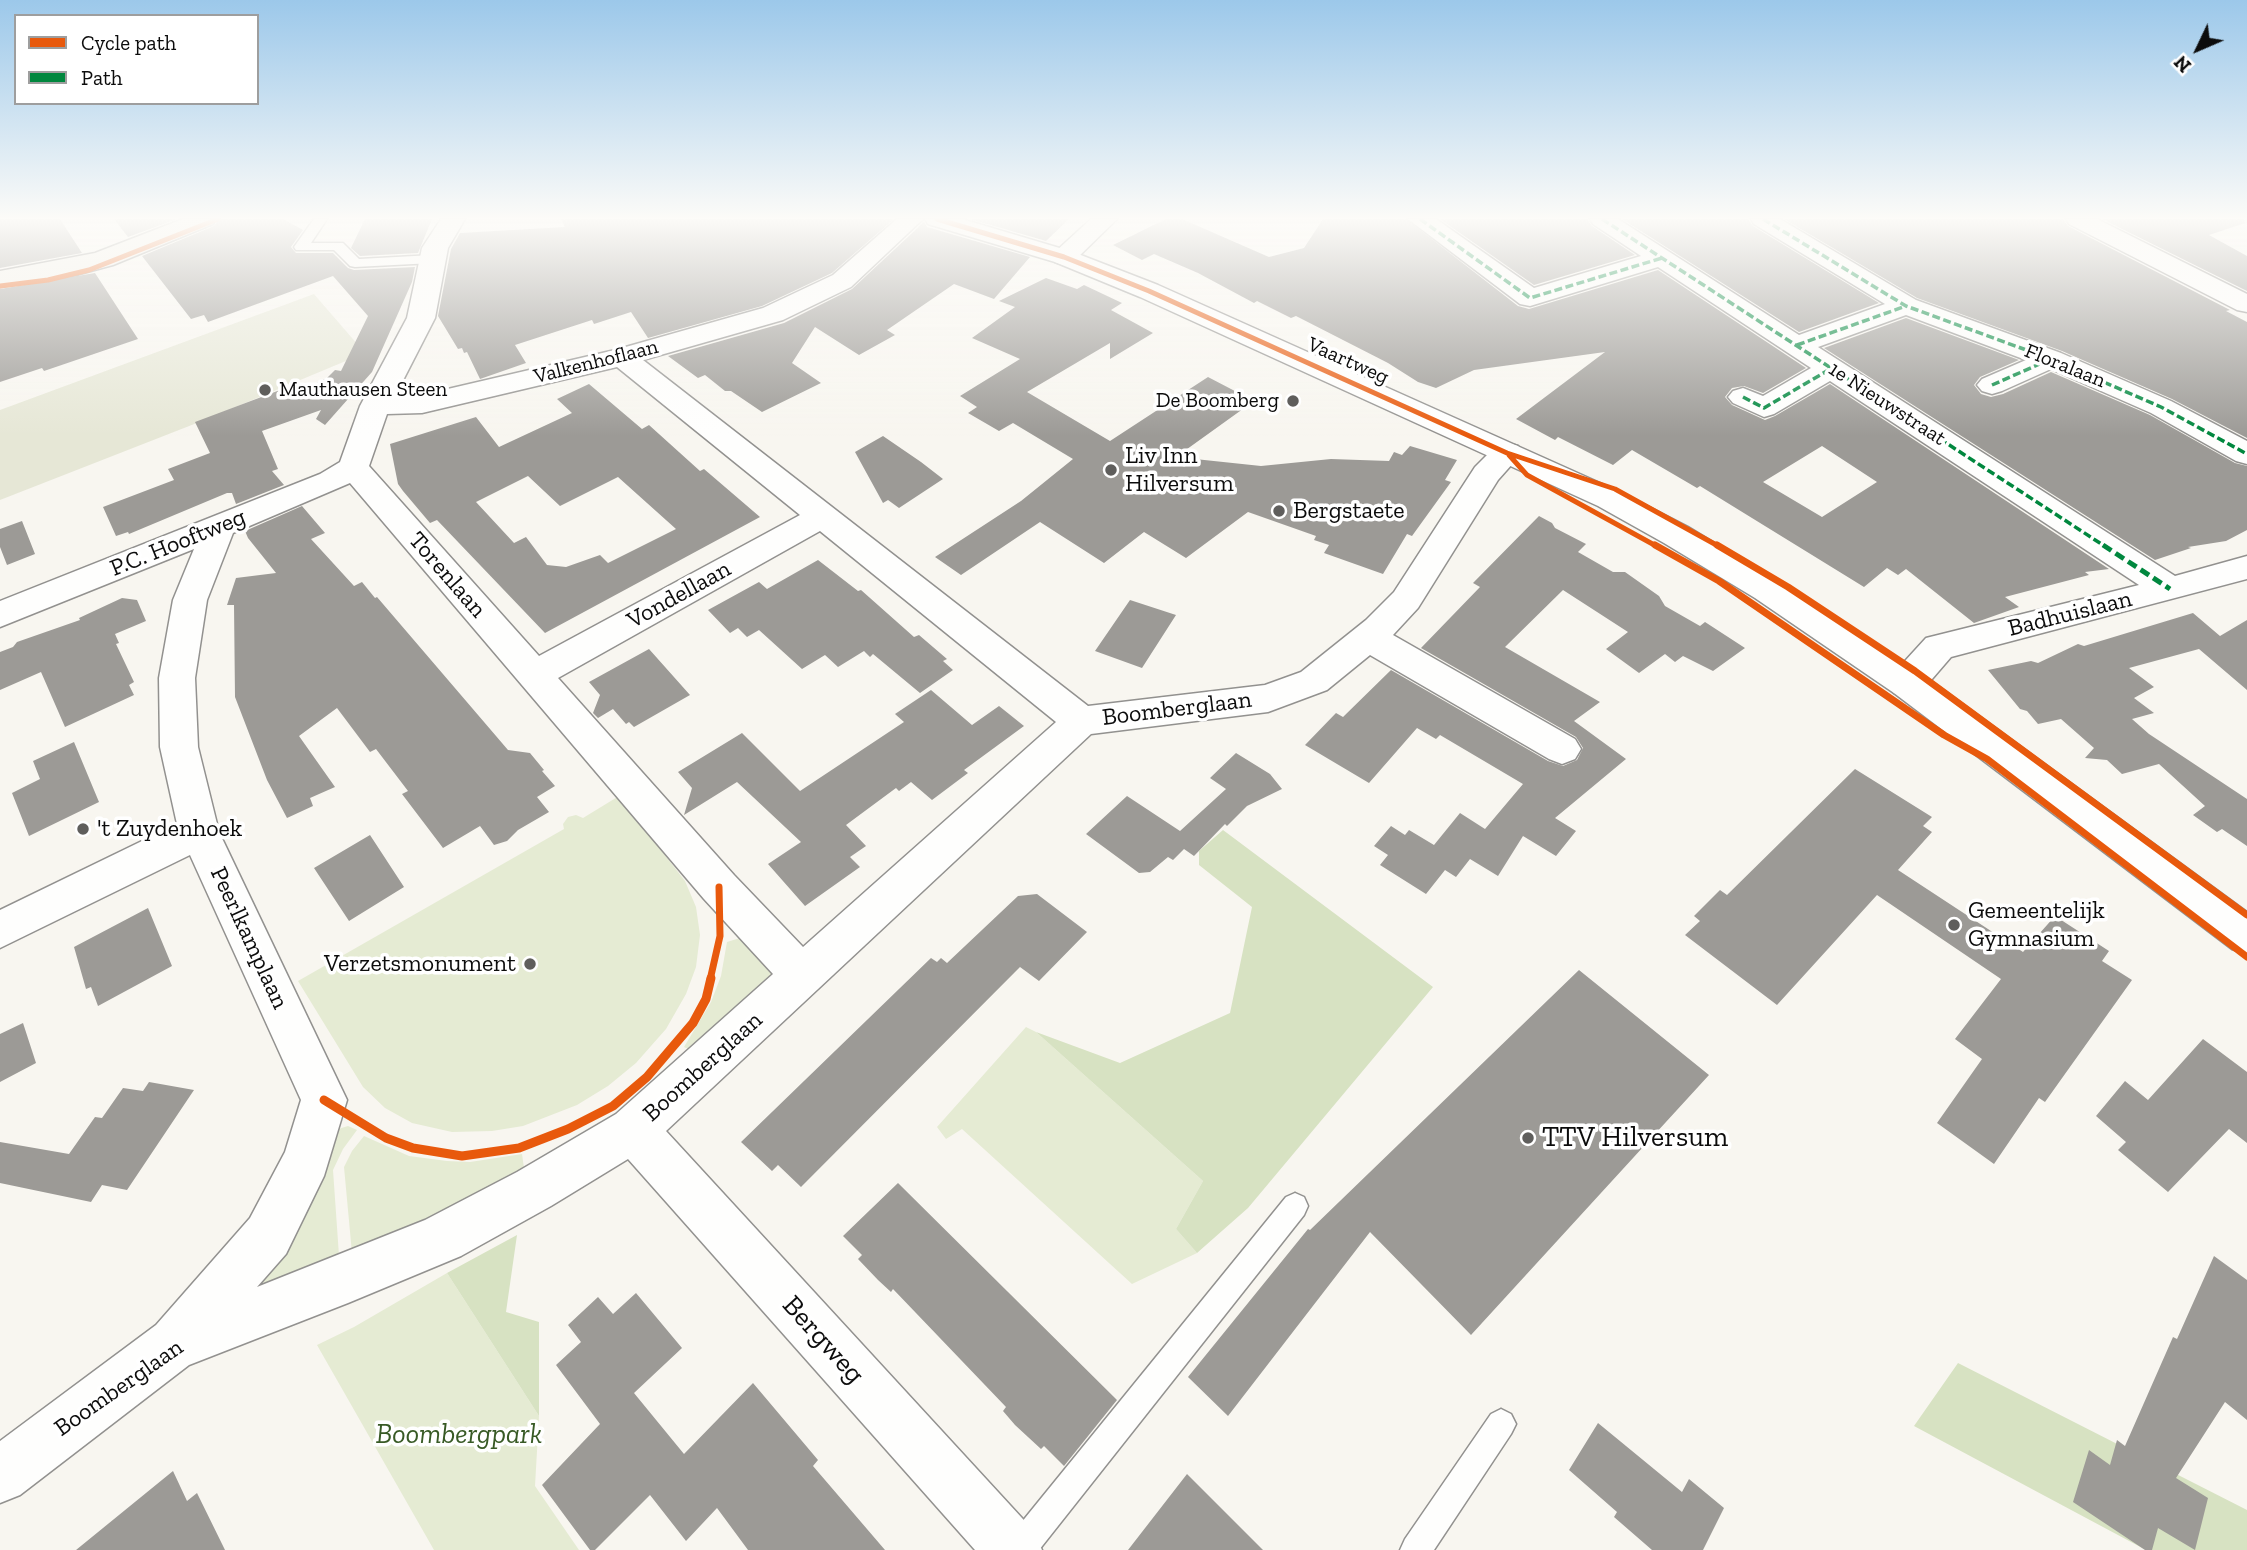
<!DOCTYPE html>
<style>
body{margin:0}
#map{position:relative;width:2247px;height:1550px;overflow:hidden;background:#f8f6f0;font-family:"Zilla Slab",serif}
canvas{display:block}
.legend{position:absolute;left:14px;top:14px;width:245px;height:91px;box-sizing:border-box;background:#fff;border:2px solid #9e9e9e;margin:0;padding:9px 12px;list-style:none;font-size:21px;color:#0c0c0c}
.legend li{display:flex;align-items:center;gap:14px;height:35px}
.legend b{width:35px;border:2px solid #9e9e9e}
.north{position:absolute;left:2163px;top:14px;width:70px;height:70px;-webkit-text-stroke:5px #fff;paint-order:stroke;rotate:226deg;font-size:19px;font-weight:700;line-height:28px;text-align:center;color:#0c0c0c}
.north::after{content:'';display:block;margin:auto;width:24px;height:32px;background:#0c0c0c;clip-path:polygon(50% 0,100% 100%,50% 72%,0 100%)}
</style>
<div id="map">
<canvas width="2247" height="1550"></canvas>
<ul class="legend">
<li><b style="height:9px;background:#e8590c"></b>Cycle path</li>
<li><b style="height:9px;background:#00873e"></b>Path</li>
</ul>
<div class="north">N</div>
</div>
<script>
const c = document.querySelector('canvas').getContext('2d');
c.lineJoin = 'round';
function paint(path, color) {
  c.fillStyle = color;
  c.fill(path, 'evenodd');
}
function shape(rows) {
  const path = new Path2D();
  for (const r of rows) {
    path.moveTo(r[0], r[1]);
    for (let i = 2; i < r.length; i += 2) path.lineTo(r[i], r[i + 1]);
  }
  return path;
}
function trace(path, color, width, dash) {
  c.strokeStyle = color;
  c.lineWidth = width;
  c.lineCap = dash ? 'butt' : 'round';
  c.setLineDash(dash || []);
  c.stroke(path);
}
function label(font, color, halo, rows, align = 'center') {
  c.font = font + ' "Zilla Slab",serif';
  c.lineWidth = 7;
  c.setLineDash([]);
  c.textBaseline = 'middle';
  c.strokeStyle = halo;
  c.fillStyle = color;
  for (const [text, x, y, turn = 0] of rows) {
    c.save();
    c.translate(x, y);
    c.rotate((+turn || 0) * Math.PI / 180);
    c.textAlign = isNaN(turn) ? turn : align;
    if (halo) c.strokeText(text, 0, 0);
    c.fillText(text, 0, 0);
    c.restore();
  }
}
const green = shape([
 [619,796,685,881,696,907,700,935,696,967,686,994,666,1029,636,1063,608,1086,577,1105,523,1126,492,1131,452,1132,412,1123,385,1108,363,1087,298,981,564,829,563,824,568,817,576,815,583,818],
 [743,937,783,974,695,1052,684,1047,711,1002,721,976,727,942],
 [1026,1027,1036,1032,1203,1181,1176,1229,1197,1253,1132,1284,962,1129,946,1139,937,1127],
 [348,1126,357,1130,343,1149,333,1170,340,1270,230,1299,335,1130],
 [364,1136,409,1156,447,1161,470,1162,522,1154,524,1168,353,1264,344,1167,352,1151],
 [447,1273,539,1416,535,1486,579,1550,434,1550,317,1345,354,1327]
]);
const forest = shape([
 [1223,830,1433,987,1248,1208,1197,1253,1176,1229,1203,1181,1036,1032,1120,1063,1230,1013,1252,907,1199,865,1199,851],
 [517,1235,506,1312,539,1322,539,1416,447,1273],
 [1958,1363,2247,1510,2247,1550,2146,1550,1914,1426]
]);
const cemetery = shape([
 [314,294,365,353,202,421,0,500,0,410]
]);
const building = shape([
 [0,219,60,219,82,253,0,268],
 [114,219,177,219,128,237],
 [219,219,283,219,303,230,291,247,296,253,333,253,348,268,354,270,415,267,412,282,372,372,325,425,316,419,321,410,262,431,278,469,272,471,284,485,236,504,232,493,227,493,129,534,128,532,116,536,103,507,174,480,168,469,210,453,195,422,288,387,296,393,327,378,335,370,341,371,368,316,333,276,208,322,204,315,191,319,142,256,214,226],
 [365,219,432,219,418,253,360,256,351,248],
 [561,219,894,219,832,273,762,306,648,338,631,312,594,324,592,320,515,345,526,363,480,379,467,352,464,353,462,348,458,349,438,316,451,249,460,233,565,227],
 [970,219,1069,219,1046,241],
 [1166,219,1182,219,1269,257,1304,248,1323,219,1406,219,1518,306,1529,309,1658,270,1806,368,1763,393,1744,386,1732,388,1725,397,1732,405,1765,420,1775,416,1830,384,2109,569,2085,572,2089,575,2005,597,2019,607,1974,623,1906,569,1898,575,1887,568,1864,587,1700,486,1697,488,1632,450,1613,465,1558,437,1555,440,1516,419,1605,352,1474,370,1436,388,1418,382,1388,363,1296,316,1291,318,1257,301,1254,303,1198,273,1154,254,1142,260,1113,245],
 [1822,446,1877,482,1822,517,1763,482],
 [1440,219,1587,219,1592,226,1635,255,1534,285],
 [1622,219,1748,219,1753,226,1879,303,1799,332],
 [1784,219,2063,219,2068,226,2230,310,2226,311,2247,322,2247,438,2172,399,2062,351,1917,298],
 [2102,219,2244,219,2245,223,2209,235,2247,256,2247,291],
 [924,222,927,227,1030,257,994,299,954,284,887,330,895,335,859,355,815,327,792,363,821,383,762,412,731,391,725,391,705,375,698,378,668,356,784,323,852,289],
 [95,273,138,339,44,371,42,368,0,382,0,289],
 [1046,278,1077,289,1084,285,1122,303,1111,310,1153,333,1110,359,1110,343,1027,392,1110,441,1208,377,1254,401,1176,457,1261,466,1331,459,1389,461,1394,452,1402,455,1410,446,1457,460,1445,480,1451,482,1412,536,1407,534,1383,574,1324,553,1329,545,1314,540,1316,536,1248,512,1186,558,1144,532,1104,563,1040,522,961,575,935,557,1021,501,1073,459,1013,423,999,431,968,413,977,407,960,396,1020,359,972,338,1015,307,999,301],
 [1906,318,2019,360,1980,377,1974,385,1981,394,1991,397,2003,394,2051,372,2150,415,2235,463,2247,466,2247,530,2226,541,2188,547,2191,548,2155,560,1824,348],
 [589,384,642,429,649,425,700,471,704,469,760,517,545,633,437,520,430,523,403,491,398,484,390,444,476,417,499,447,572,413,557,399],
 [528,476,560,506,618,477,676,529,608,563,600,555,566,567,547,565,526,537,514,543,476,502],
 [883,436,921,462,943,479,899,508,888,500,883,503,855,452],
 [302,506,325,533,311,539,354,586,362,582,375,598,377,597,508,750,530,753,544,770,542,771,555,786,537,797,549,812,518,830,507,841,494,845,480,826,443,848,402,794,408,791,376,749,370,752,337,708,299,736,335,787,310,798,313,806,287,818,267,780,235,697,234,605,227,605,236,578,276,573,248,538,245,531],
 [1539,516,1552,523,1555,528,1586,544,1578,552,1613,572,1625,572,1659,596,1665,606,1700,626,1705,622,1745,648,1713,671,1683,656,1675,662,1665,654,1639,673,1606,649,1628,632,1563,590,1505,647,1600,702,1574,721,1626,759,1555,818,1576,831,1556,856,1523,836,1498,876,1470,859,1456,877,1445,870,1426,894,1380,865,1388,855,1374,846,1391,826,1405,835,1409,830,1434,845,1460,813,1485,829,1523,784,1440,735,1436,739,1417,728,1369,783,1305,745,1336,713,1343,717,1391,670,1548,761,1563,766,1577,760,1583,748,1576,737,1421,648,1480,587,1473,583],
 [22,521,35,554,7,565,0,547,0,529],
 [818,560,858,591,861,590,914,637,919,635,947,659,943,661,953,670,920,693,873,654,870,657,864,651,838,667,825,655,802,669,759,630,747,637,738,628,730,633,708,610,759,582,767,589],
 [122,598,137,600,146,621,115,634,119,643,116,644,134,682,129,685,134,695,65,727,41,672,0,690,0,652,13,647,17,642,80,620,79,618],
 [1130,600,1176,615,1142,668,1095,651],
 [2193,613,2220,636,2247,620,2247,690,2199,649,2129,668,2154,687,2134,698,2154,713,2132,719,2149,734,2247,799,2247,846,2222,829,2217,832,2193,815,2205,806,2159,764,2122,774,2107,760,2085,758,2094,748,2061,719,2038,724,2027,711,2020,709,1988,670,2031,661,2038,663,2078,644,2084,646],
 [649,649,690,695,634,727,629,722,626,724,613,709,598,718,593,713,600,695,589,682],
 [931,690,972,725,999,706,1024,726,964,770,968,773,932,800,911,782,899,791,896,788,846,825,866,846,850,857,860,867,805,906,768,864,801,842,737,782,684,815,692,788,678,772,742,733,800,791,904,722,895,714],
 [74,742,99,802,29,836,12,793,40,779,33,761],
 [1236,753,1270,774,1282,789,1247,806,1227,826,1225,824,1194,856,1184,849,1173,860,1168,857,1150,872,1139,873,1086,834,1127,796,1180,831,1226,789,1210,778],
 [1855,769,1932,817,1923,826,1932,832,1898,870,2023,952,2055,916,2109,951,2102,961,2132,980,2045,1102,2039,1098,1994,1164,1937,1123,1982,1059,1955,1039,2001,979,1877,895,1777,1005,1685,935,1700,921,1694,916,1720,890,1727,895],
 [370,835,404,887,349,921,314,868],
 [1037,894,1087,932,1039,981,1020,967,801,1187,778,1165,772,1171,741,1142,931,958,937,962,941,958,947,963,1018,896],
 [148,908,172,966,98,1006,91,987,86,989,74,947],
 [1579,970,1709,1075,1471,1335,1370,1232,1228,1416,1188,1377,1308,1229,1310,1230],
 [23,1023,36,1063,0,1082,0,1034],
 [2203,1039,2247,1072,2247,1143,2229,1129,2168,1192,2118,1150,2126,1142,2096,1116,2125,1081,2148,1100],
 [149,1082,194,1090,127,1190,102,1185,91,1202,0,1183,0,1142,69,1154,95,1117,102,1118,123,1088,143,1091],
 [898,1183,1117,1400,1064,1466,1044,1446,1041,1449,1015,1425,1003,1411,1006,1407,893,1289,891,1292,878,1280,858,1259,862,1255,843,1236],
 [2214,1256,2247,1280,2247,1420,2225,1402,2176,1478,2208,1498,2195,1550,2158,1528,2152,1550,2145,1550,2073,1502,2089,1450,2110,1465,2117,1440,2125,1446,2173,1337,2177,1339],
 [636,1293,682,1348,634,1393,684,1454,753,1383,818,1460,813,1466,885,1550,748,1550,717,1508,686,1541,650,1495,595,1550,590,1550,542,1485,600,1424,556,1365,581,1342,568,1325,598,1297,613,1314],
 [1598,1423,1682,1492,1689,1479,1724,1508,1703,1550,1652,1550,1614,1517,1617,1512,1569,1470],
 [173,1471,187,1501,197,1493,225,1550,76,1550],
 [1187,1474,1263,1550,1128,1550]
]);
const service = shape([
 [314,219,327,219,311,243,343,243,359,259,433,255,440,259,433,263,355,267,350,266,334,250,296,250,294,247,314,219],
 [1295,1193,1304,1197,1308,1206,1304,1215,1039,1550,1003,1550,1008,1539,1286,1197,1295,1193],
 [1501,1409,1511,1414,1516,1424,1511,1434,1434,1550,1400,1550,1405,1539,1491,1414,1501,1409]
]);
const minor = shape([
 [441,219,465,219,448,248,435,318,395,396,422,395,615,350,763,308,833,275,897,219,923,219,851,287,783,320,643,360,1088,706,1265,685,1301,672,1366,620,1394,592,1475,467,1496,446,1507,443,1518,446,1522,453,1498,480,1418,608,1393,635,1575,739,1581,749,1575,759,1562,764,1549,759,1370,655,1327,690,1268,712,1091,734,666,1131,1033,1530,1042,1550,975,1550,628,1159,551,1206,461,1256,348,1303,189,1365,20,1495,0,1503,0,1441,156,1325,250,1218,285,1152,301,1100,190,855,0,948,0,910,177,824,160,747,159,678,173,600,194,549,0,627,0,601,320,474,340,462,360,406,407,318,422,248,441,219],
 [617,367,800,515,539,656,369,466,387,414,422,413,617,367],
 [350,483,704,899,773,974,616,1114,517,1172,425,1220,257,1287,286,1254,324,1176,347,1100,219,832,198,747,195,678,207,600,233,533,350,483],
 [820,531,1056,722,803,947,734,875,558,678,820,531],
 [1091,219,1117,219,1073,262,1064,265,1055,262,1051,257,1055,252,1091,219],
 [1408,219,1436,219,1534,288,1641,256,1593,224,1590,219,1618,219,1799,335,1885,304,1754,224,1751,219,1780,219,1916,300,2061,353,2171,401,2247,441,2247,464,2236,461,2151,413,2051,369,2002,391,1992,394,1982,391,1977,385,1982,379,2026,360,1906,315,1818,347,2175,576,2247,556,2247,579,1951,657,1920,693,1907,696,1894,693,1889,683,1894,673,1926,638,2139,585,1830,381,1774,414,1764,417,1733,403,1728,397,1733,391,1743,388,1763,396,1811,368,1658,267,1530,306,1520,304,1408,219],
 [2066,219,2097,219,2247,294,2247,312,2237,310,2069,224,2066,219]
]);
const tertiary = shape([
 [925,219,962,219,1073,252,1158,285,1620,492,1688,527,1779,582,1920,673,2247,912,2247,954,2232,949,1894,693,1755,598,1664,543,1598,506,1140,297,1055,262,928,224,925,219]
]);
const secondary = shape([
 [183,219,216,219,213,224,113,265,76,275,0,287,0,271,95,253,183,219]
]);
const quietFar1 = shape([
 [1420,219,1530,298,1662,258],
 [1602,219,2106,547],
 [1763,219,1906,306,2051,359,2161,407,2247,454],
 [1797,345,1906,306],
 [1992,385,2051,359],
 [1743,397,1764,408,1832,368]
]);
const quiet = shape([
 [2103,545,2170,589]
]);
const cyclewayFar2 = shape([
 [937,219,1064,257,1149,291,1507,453,1615,489,1720,547],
 [0,286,48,280,89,270,218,219],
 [1509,455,1527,475,1658,547]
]);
const cyclewayFar1 = shape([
 [1655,545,1719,581,1944,735,1987,759,2247,957],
 [1717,545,1788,587,1915,671,2247,915],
 [710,980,720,936,719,887]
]);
const cycleway = shape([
 [324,1100,386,1138,413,1148,462,1156,519,1148,568,1129,613,1106,647,1077,693,1023,706,999,711,978]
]);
const markers = [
 [265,390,7,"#5f5e5c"],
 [1293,401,7,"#5f5e5c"],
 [1111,470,7,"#5f5e5c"],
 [1279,511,7,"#5f5e5c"],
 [83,829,7,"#5f5e5c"],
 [1954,925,7,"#5f5e5c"],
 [530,964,7,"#5f5e5c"],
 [1528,1138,7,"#5f5e5c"]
];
const farStreetnames = [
 ["Vaartweg",1348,361,24],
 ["Valkenhoflaan",596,362,-14],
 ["Floralaan",2065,366,22],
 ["1e Nieuwstraat",1887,404,33]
];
const farPoinames = [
 ["Mauthausen Steen",279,390],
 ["De Boomberg",1279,401,"right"]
];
const poiNames = [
 ["Liv Inn",1125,456],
 ["Hilversum",1125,484],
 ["Bergstaete",1293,511],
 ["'t Zuydenhoek",97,829],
 ["Gemeentelijk",1968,911],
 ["Gymnasium",1968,939],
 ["Verzetsmonument",516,964,"right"]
];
const streetNames = [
 ["P.C. Hooftweg",178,543,-22],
 ["Torenlaan",447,575,49],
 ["Vondellaan",679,595,-29],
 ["Badhuislaan",2070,614,-14],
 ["Boomberglaan",1177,709,-7],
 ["Peerlkamplaan",249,938,65],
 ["Boomberglaan",703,1067,-42],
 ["Boomberglaan",119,1388,-35]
];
const nearPoinames = [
 ["TTV Hilversum",1542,1138]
];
const nearStreetnames = [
 ["Bergweg",823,1340,48]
];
const nearParknames = [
 ["Boombergpark",459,1435]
];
paint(green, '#e5ebd3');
paint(forest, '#d7e2c2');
paint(cemetery, '#e6e7d6');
paint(building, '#9c9a96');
trace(service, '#92918f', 3);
trace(minor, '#92918f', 3);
trace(tertiary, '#92918f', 3);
trace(secondary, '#898885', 3);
paint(service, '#fefefd');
paint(minor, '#fefefd');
paint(tertiary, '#fefefd');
paint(secondary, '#f3f1ea');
trace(quietFar1, '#00873e', 3.5, [8, 3.5]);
trace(quiet, '#00873e', 5, [10, 5]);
trace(cyclewayFar2, '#e8590c', 5);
trace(cyclewayFar1, '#e8590c', 7);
trace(cycleway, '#e8590c', 9);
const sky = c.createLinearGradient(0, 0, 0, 436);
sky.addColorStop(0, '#9cc8ea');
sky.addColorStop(0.5, '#fcfbf8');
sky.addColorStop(1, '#fcfbf800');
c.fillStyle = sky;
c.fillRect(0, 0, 2247, 436);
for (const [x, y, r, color] of markers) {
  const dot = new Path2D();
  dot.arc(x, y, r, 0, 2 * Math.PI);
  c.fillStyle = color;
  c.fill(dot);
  trace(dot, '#fff', 2.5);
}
label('21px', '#0c0c0c', '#fff', farStreetnames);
label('21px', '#0c0c0c', '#fff', farPoinames, 'left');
label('24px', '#0c0c0c', '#fff', poiNames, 'left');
label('24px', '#0c0c0c', '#fff', streetNames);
label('28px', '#0c0c0c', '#fff', nearPoinames, 'left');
label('28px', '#0c0c0c', '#fff', nearStreetnames);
label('italic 28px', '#385a25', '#fff', nearParknames);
</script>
